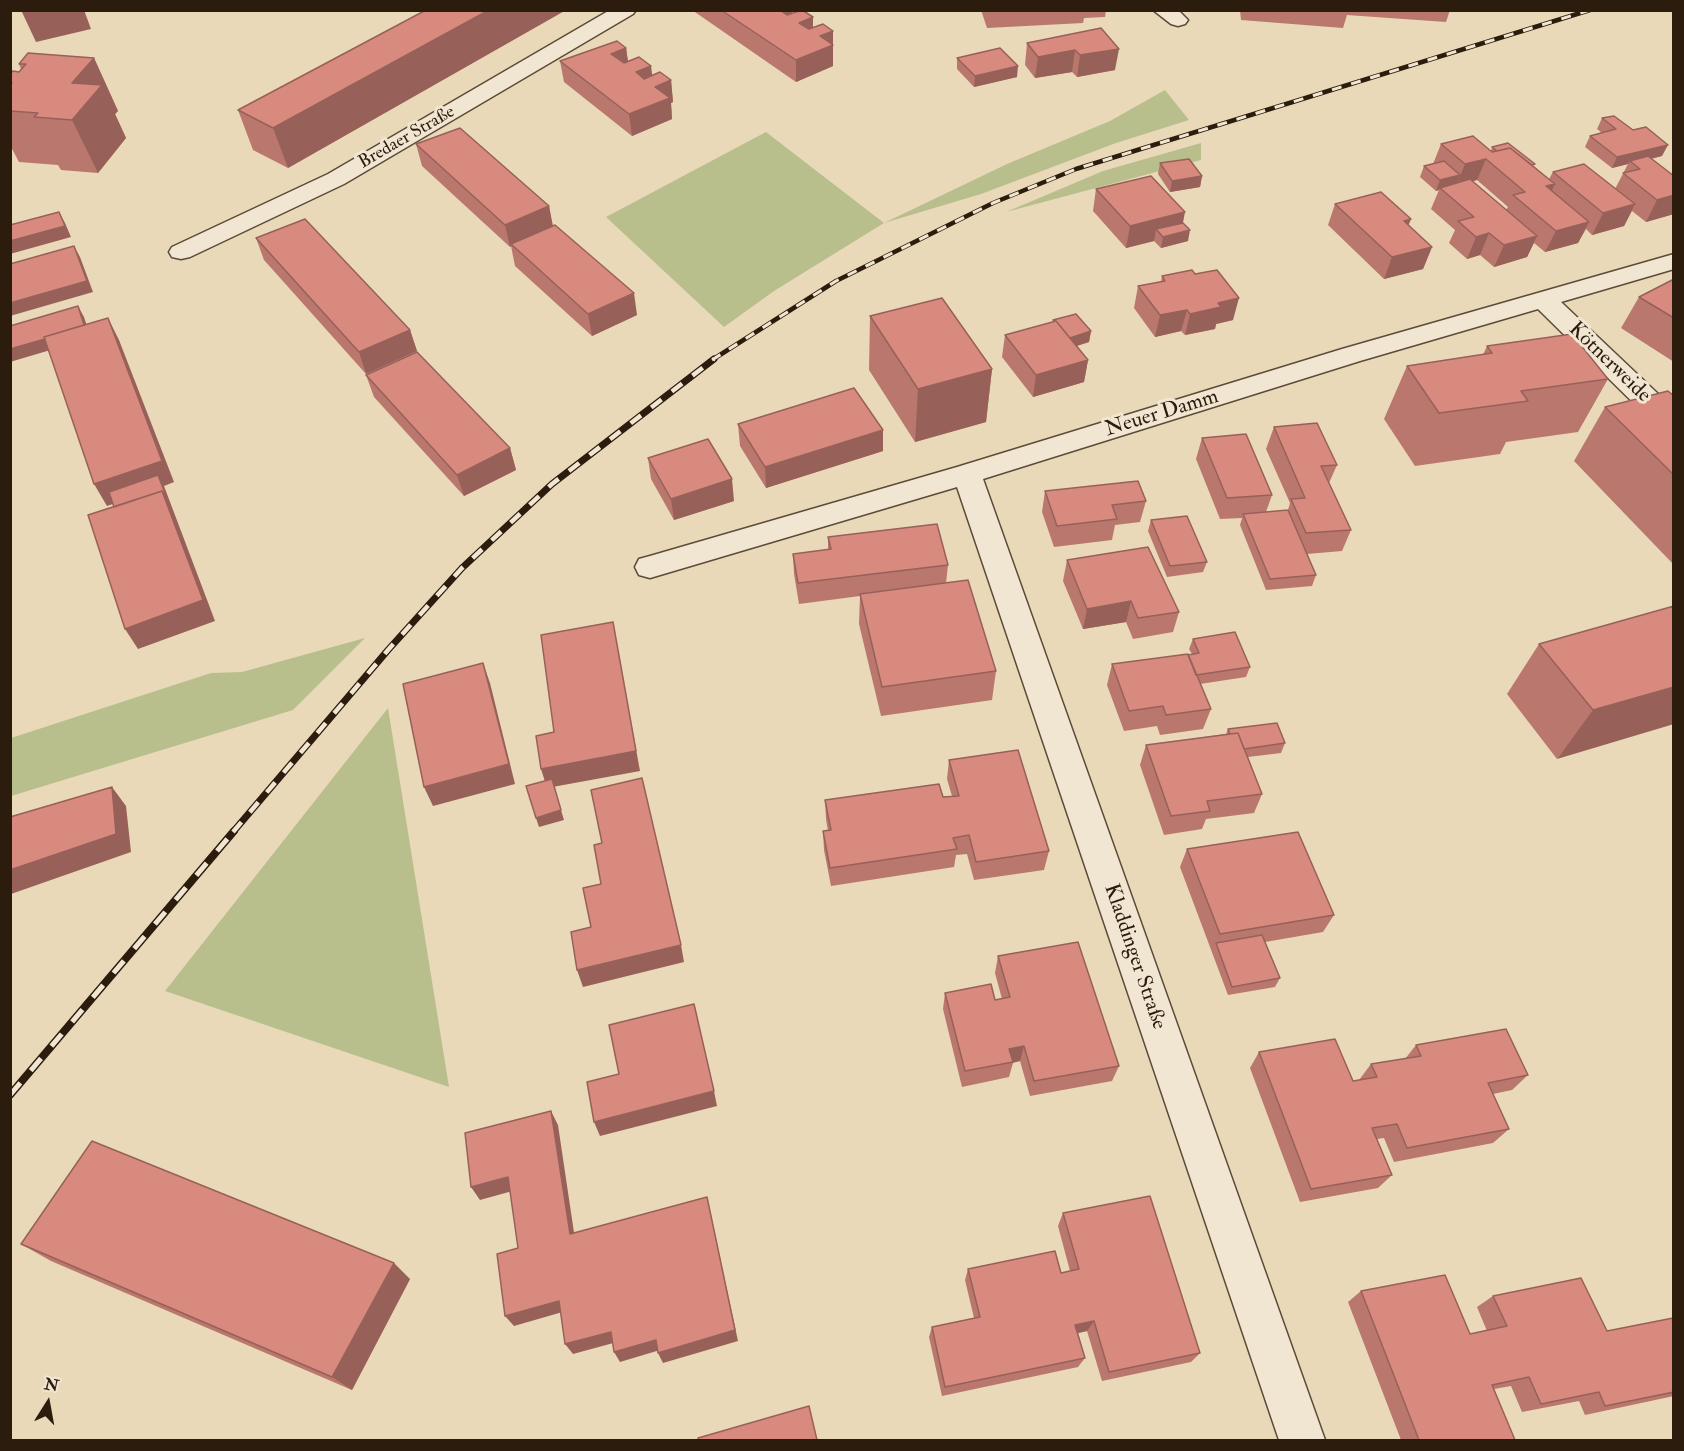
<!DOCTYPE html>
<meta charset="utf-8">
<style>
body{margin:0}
#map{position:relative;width:1684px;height:1451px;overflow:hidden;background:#e9d9b8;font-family:"IM FELL Double Pica",serif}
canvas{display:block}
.frame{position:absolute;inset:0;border:12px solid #2c1c0d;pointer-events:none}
.north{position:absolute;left:18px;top:1373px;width:60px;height:60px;-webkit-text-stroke:4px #f1e6d1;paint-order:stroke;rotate:11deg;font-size:16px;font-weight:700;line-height:24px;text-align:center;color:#2c1c0d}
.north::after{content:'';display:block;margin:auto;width:21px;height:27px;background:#2c1c0d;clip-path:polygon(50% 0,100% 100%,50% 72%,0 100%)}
</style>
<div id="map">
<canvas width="1684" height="1451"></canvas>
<div class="frame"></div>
<div class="north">N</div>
</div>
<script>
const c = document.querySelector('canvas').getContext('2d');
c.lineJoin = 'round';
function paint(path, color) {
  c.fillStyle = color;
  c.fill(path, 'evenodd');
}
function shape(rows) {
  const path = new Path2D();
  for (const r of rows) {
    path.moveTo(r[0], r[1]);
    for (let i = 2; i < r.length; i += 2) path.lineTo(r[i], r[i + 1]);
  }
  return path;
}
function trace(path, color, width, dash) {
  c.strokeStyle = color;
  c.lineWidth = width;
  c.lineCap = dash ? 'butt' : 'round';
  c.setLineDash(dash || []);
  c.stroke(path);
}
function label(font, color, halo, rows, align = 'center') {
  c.font = font + ' "IM FELL Double Pica",serif';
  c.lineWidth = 6;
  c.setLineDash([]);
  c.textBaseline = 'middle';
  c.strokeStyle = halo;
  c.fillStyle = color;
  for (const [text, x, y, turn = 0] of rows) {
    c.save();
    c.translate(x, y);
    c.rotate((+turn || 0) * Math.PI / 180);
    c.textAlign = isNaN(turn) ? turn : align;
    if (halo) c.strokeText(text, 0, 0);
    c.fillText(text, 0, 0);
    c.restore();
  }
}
const green = shape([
 [1165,90,1189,120,1116,143,981,194,884,223,774,291,724,327,606,217,766,132,884,223,1007,164,1110,121],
 [1201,143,1201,160,1006,212,1103,171],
 [365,638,293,710,11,796,11,738,211,673,242,672],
 [388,708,449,1087,165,991]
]);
const street = shape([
 [610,10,636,10,633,14,344,184,190,257,181,259,172,257,169,252,172,247,328,174,610,10],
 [1153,10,1178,10,1188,20,1185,24,1178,26,1171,24,1153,10],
 [1674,254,1674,269,1561,302,1674,409,1674,435,1664,433,1538,309,1360,361,983,479,1325,1440,1279,1440,957,487,650,578,639,575,635,567,639,559,650,556,957,467,1342,349,1674,254]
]);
const railFar2 = shape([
 [712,360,836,281,993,203,1076,169,1590,10]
]);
const railFar1 = shape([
 [233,832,388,650,462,568,552,484,714,359]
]);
const rail = shape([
 [10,1095,234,831]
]);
const wall = shape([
 [426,10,566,10,288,168,253,150,238,110],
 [692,10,792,10,792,14,813,17,813,28,833,31,833,66,796,82],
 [981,10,1106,10,1105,17,1084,18,1083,23,987,28],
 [1240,10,1450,10,1446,22,1347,15,1343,28,1241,20],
 [1101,28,1115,70,1077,77,1072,72,1035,78,1025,65,1027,43],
 [626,48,628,61,652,75,671,80,673,102,671,103,672,119,632,136,564,82,560,61],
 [94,58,118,111,115,114,126,138,98,173,61,170,58,165,19,162,10,145,10,74,19,72,21,69,19,64],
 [957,58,1017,77,974,87,957,69],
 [1602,118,1662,156,1651,159,1674,176,1674,214,1646,222,1632,211,1624,226,1592,235,1586,229,1578,243,1545,252,1534,243,1527,257,1494,267,1480,255,1467,259,1449,243,1455,230,1431,209,1439,190,1436,191,1420,177,1424,166,1433,164,1441,144,1491,151,1492,147,1534,166,1549,179,1553,172,1615,189,1628,164,1612,168,1585,147,1590,136,1602,133,1597,129],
 [1477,180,1508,207,1506,210,1472,181],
 [416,144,549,206,553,226,637,315,592,336,515,266,511,246,510,247,422,166],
 [1160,163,1202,176,1200,187,1170,192,1158,174],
 [1096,189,1183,223,1188,241,1161,248,1154,241,1126,248,1093,211],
 [1335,204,1411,219,1408,225,1432,247,1423,269,1384,279,1328,225],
 [256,238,410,330,417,351,366,374,264,260],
 [1162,276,1233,320,1216,324,1215,329,1185,335,1181,331,1155,337,1134,308,1138,286,1161,282],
 [1674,279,1674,362,1621,328,1639,297],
 [870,316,992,369,986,422,915,442,869,370],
 [1053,320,1091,331,1089,342,1077,346,1088,360,1084,382,1033,397,1002,357,1005,335,1053,322],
 [1487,346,1608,379,1578,432,1506,442,1500,454,1415,466,1384,419,1407,366,1483,355],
 [366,375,510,448,516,470,464,496,374,397],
 [1674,396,1674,565,1574,461,1605,407],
 [738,424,883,430,883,451,766,488,740,446],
 [1274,427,1337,465,1329,483,1351,530,1342,551,1307,554,1316,575,1312,586,1266,590,1240,525,1242,518,1220,519,1196,459,1202,438,1272,495,1266,512,1288,510,1290,503,1266,449],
 [648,458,734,501,674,520,651,479],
 [1045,491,1146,501,1140,522,1115,525,1112,540,1054,547,1042,512],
 [1151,520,1207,562,1203,572,1167,577,1148,531],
 [828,537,948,565,946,583,996,671,992,700,881,716,859,624,860,596,799,604,794,574,793,554,828,550],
 [1067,560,1179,612,1173,632,1133,639,1126,622,1083,629,1063,581],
 [1674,606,1557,759,1507,694,1539,644],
 [1193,639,1250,667,1246,677,1200,684,1211,709,1203,729,1160,735,1157,726,1124,731,1107,685,1112,664,1192,654,1189,649],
 [1228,729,1285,743,1281,753,1248,757,1262,794,1254,813,1206,819,1202,829,1164,835,1140,765,1146,745,1226,734],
 [949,760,1049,851,1044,870,974,880,967,854,956,855,954,867,831,886,824,850,823,831,828,831,826,819,825,800,952,796,947,779],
 [1187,849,1334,915,1323,932,1265,942,1280,978,1275,987,1228,995,1180,867],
 [998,956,1119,1066,1112,1081,1030,1096,1020,1061,1013,1063,1009,1077,962,1087,943,1009,945,993,995,1000,1002,999,995,973],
 [1416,1045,1528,1075,1512,1090,1493,1094,1509,1129,1493,1143,1394,1162,1384,1138,1377,1139,1392,1175,1378,1188,1300,1202,1250,1068,1259,1052,1353,1081,1359,1080,1371,1064,1405,1059],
 [1063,1213,1200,1353,1191,1362,1102,1381,1087,1331,1078,1333,1085,1358,1078,1367,942,1396,929,1337,932,1327,974,1318,965,1280,968,1269,1061,1273,1070,1271,1058,1226],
 [21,1244,410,1279,352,1390,51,1261],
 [1361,1291,1470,1334,1487,1331,1477,1307,1493,1296,1607,1331,1674,1318,1674,1396,1585,1415,1579,1401,1522,1412,1511,1386,1494,1389,1515,1440,1401,1440,1348,1302]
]);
const shadedWall = shape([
 [21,10,84,10,91,29,36,42],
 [489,10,566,10,288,168,273,128],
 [778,10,792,10,792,25],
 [813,17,813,39,799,23],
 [833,31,833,66,796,82,796,60,820,36],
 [626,48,629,69,611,54],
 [1119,49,1115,70,1077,77,1080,55],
 [1075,50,1072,72,1035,78,1038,57],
 [94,58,118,111,115,114,126,138,98,173,72,120,72,83],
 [651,66,654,88,636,72],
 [1018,66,1017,77,974,87,975,76],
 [671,80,673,102,671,103,672,119,632,136,629,114,655,87],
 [1668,145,1662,156,1632,163,1630,161,1628,164,1612,168,1617,157],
 [1486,159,1477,180,1456,186,1465,164],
 [1460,175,1456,186,1440,188,1439,190,1436,191,1440,180],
 [1202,176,1200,187,1170,192,1172,181],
 [1555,184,1545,205,1546,186],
 [1674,195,1674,214,1646,222,1657,200],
 [1635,204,1624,226,1592,235,1603,213],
 [549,206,553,228,511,244,511,246,510,247,505,225],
 [59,212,65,223,71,237,10,254,10,241],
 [1185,212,1181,233,1190,230,1188,241,1161,248,1163,237,1156,229,1154,241,1126,248,1130,226],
 [1411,219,1402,241,1404,221],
 [1589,222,1578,243,1545,252,1556,231],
 [1489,233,1480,255,1467,259,1476,237],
 [1537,236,1527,257,1494,267,1504,245],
 [74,246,80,257,93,292,10,316,10,303],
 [1432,247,1423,269,1384,279,1392,257],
 [634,293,637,315,592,336,588,314],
 [1239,298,1233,320,1216,324,1215,329,1185,335,1190,314,1218,303],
 [78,306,84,317,91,338,10,362,10,349],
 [1187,310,1181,331,1155,337,1160,315],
 [108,318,119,340,174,482,164,486,215,621,138,649,125,629,162,491,162,487,107,506,94,484],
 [410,330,417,351,366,374,359,352],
 [1091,331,1089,342,1066,349,1068,338],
 [1088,360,1084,382,1033,397,1036,375],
 [992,369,986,422,915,442,918,389],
 [883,430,883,451,766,488,765,467],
 [510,448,516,470,464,496,457,475],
 [732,479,734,501,674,520,671,499],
 [1131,601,1126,622,1083,629,1087,609],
 [613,622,640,771,547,788,541,769],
 [483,663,490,683,515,784,433,806,424,787],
 [1674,687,1674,724,1557,759,1593,710],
 [112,787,126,806,131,852,11,894,10,870],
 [561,810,564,820,539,827,536,818],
 [681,945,684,962,583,987,577,970],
 [1024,1046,1020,1061,1005,1064,1009,1049],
 [714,1091,717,1106,600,1136,594,1122],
 [551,1111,558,1125,576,1246,570,1234],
 [508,1177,516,1190,480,1200,471,1187],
 [707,1197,738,1341,663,1363,658,1353],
 [394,1263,410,1279,352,1390,332,1377],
 [559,1301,566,1311,514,1326,505,1316],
 [1094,1321,1087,1331,1069,1335,1075,1325],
 [611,1332,617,1342,573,1354,565,1344],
 [656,1340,660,1350,620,1362,614,1352]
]);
const building = shape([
 [426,10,489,10,273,128,238,110,426,10],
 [721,10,780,10,787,15,802,10,813,17,799,23,809,29,823,24,833,31,820,36,833,45,796,60,721,10],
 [1101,28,1119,49,1080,55,1075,50,1038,57,1027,43,1101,28],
 [617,41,626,48,611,54,624,63,639,57,651,66,636,72,644,79,660,72,671,80,655,87,670,98,629,114,560,61,617,41],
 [1000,48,1018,66,975,76,957,58,1000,48],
 [28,53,94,58,72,83,102,85,72,120,34,117,38,113,10,111,10,84,12,83,10,82,10,74,13,71,19,72,26,64,19,64,28,53],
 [1614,116,1633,130,1646,127,1668,145,1617,157,1590,136,1616,129,1602,118,1614,116],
 [460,128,549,206,505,225,416,144,460,128],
 [1473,136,1492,152,1510,148,1555,184,1546,186,1589,222,1556,231,1513,195,1525,192,1486,159,1465,164,1441,144,1473,136],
 [1508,143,1535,164,1532,165,1510,148,1497,151,1492,147,1508,143],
 [1648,156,1674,176,1674,195,1657,200,1623,173,1640,169,1630,161,1648,156],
 [1189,159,1202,176,1172,181,1160,163,1189,159],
 [1444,161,1460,175,1440,180,1424,166,1444,161],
 [1584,164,1635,204,1603,213,1553,172,1584,164],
 [1151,176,1185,212,1130,226,1096,189,1151,176],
 [1470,179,1537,236,1504,245,1489,233,1476,237,1458,221,1474,217,1440,188,1470,179],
 [1381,192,1411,219,1404,221,1432,247,1392,257,1335,204,1381,192],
 [59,212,65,226,10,241,10,225,59,212],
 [305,219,410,330,359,352,256,238,305,219],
 [1183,223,1190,230,1163,237,1156,229,1183,223],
 [555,225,634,293,588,314,511,244,555,225],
 [74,246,87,281,10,303,10,264,74,246],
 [1192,270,1195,274,1217,270,1239,298,1218,303,1221,307,1190,314,1187,310,1160,315,1138,286,1165,281,1162,276,1192,270],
 [1674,279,1674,318,1639,297,1674,279],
 [942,298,992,369,918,389,870,316,942,298],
 [78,306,84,325,44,337,45,339,10,349,10,326,78,306],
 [1076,314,1091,331,1070,338,1056,321,1054,321,1053,320,1076,314],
 [108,318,162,461,94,484,44,337,108,318],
 [1056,321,1088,360,1036,375,1005,335,1056,321],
 [1572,334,1608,379,1521,391,1528,401,1439,413,1407,366,1492,353,1487,346,1572,334],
 [417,352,510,448,457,475,366,375,417,352],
 [854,388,883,430,765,467,738,424,854,388],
 [1668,391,1674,396,1674,475,1605,407,1668,391],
 [1317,423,1337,465,1321,466,1351,530,1306,533,1291,499,1305,498,1274,427,1317,423],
 [1246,434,1272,495,1227,498,1202,438,1246,434],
 [708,439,732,479,671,499,648,458,708,439],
 [158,475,168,501,162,491,114,507,109,492,158,475],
 [1138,481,1146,501,1112,505,1117,519,1057,526,1045,491,1138,481],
 [162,491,203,600,125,629,88,515,162,491],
 [1288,510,1316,575,1270,579,1243,514,1288,510],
 [1187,516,1207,562,1170,566,1151,520,1187,516],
 [937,524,948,565,798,583,793,554,831,549,828,537,937,524],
 [1148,547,1179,612,1138,618,1131,601,1087,609,1067,560,1148,547],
 [968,580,996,671,882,687,860,594,968,580],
 [1674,606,1674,687,1593,710,1539,644,1674,606],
 [613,622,636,751,541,769,536,736,554,732,541,635,613,622],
 [1235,632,1250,667,1196,675,1188,655,1199,653,1193,639,1235,632],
 [1188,654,1211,709,1166,715,1163,706,1129,711,1112,664,1188,654],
 [483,663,509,764,424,787,403,684,483,663],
 [1277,723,1285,743,1244,749,1238,733,1230,734,1228,729,1277,723],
 [1238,733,1262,794,1207,801,1210,811,1171,816,1146,745,1238,733],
 [1018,750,1049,851,976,862,969,835,953,838,957,849,830,868,823,831,831,830,825,800,939,784,943,797,959,796,949,760,1018,750],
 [642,778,681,945,577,970,571,932,591,927,583,888,601,884,594,845,602,843,591,790,642,778],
 [552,779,561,810,536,818,526,786,552,779],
 [112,787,116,834,10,870,10,817,112,787],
 [1298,832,1334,915,1220,934,1187,849,1298,832],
 [1262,935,1280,978,1232,987,1216,943,1262,935],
 [1078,942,1119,1066,1034,1081,1024,1046,1009,1049,1013,1062,965,1071,945,993,991,984,995,1000,1010,997,998,956,1078,942],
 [694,1004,714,1091,594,1122,587,1082,619,1074,609,1025,694,1004],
 [1506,1029,1528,1075,1488,1083,1509,1129,1407,1148,1397,1124,1372,1128,1392,1175,1311,1189,1259,1052,1335,1039,1353,1081,1377,1077,1371,1064,1421,1056,1416,1045,1506,1029],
 [551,1111,570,1234,707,1197,735,1330,658,1353,656,1340,614,1352,611,1332,565,1344,559,1301,505,1316,497,1254,518,1248,508,1177,471,1187,465,1133,551,1111],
 [92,1141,394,1263,332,1377,21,1244,92,1141],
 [1150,1196,1200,1353,1109,1372,1094,1321,1075,1325,1085,1358,945,1387,932,1327,980,1317,968,1269,1055,1251,1061,1273,1079,1269,1063,1213,1150,1196],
 [1445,1275,1470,1334,1507,1326,1493,1296,1581,1278,1607,1331,1673,1318,1674,1392,1605,1406,1599,1392,1541,1404,1529,1377,1492,1385,1515,1440,1419,1440,1361,1291,1445,1275],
 [809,1406,817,1440,698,1440,698,1438,809,1406]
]);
const farStreetnames = [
 ["Bredaer Straße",407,138,-30]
];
const streetNames = [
 ["Kötnerweide",1609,363,44],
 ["Neuer Damm",1162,414,-17],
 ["Kladdinger Straße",1134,957,71]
];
paint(green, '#b9be8d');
trace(street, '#5b4b38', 3);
paint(street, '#f1e6d1');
trace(railFar2, '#2c1c0d', 4.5);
trace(railFar1, '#2c1c0d', 7);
trace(rail, '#2c1c0d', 8);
trace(railFar2, '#f1e6d1', 3, [10]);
trace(railFar1, '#f1e6d1', 4.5, [13]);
trace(rail, '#f1e6d1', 5, [16]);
paint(wall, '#ba776d');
paint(shadedWall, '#976159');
paint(building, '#d88a7f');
trace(building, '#976159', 1.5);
label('18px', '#2c1c0d', '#f1e6d1', farStreetnames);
label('21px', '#2c1c0d', '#f1e6d1', streetNames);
</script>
